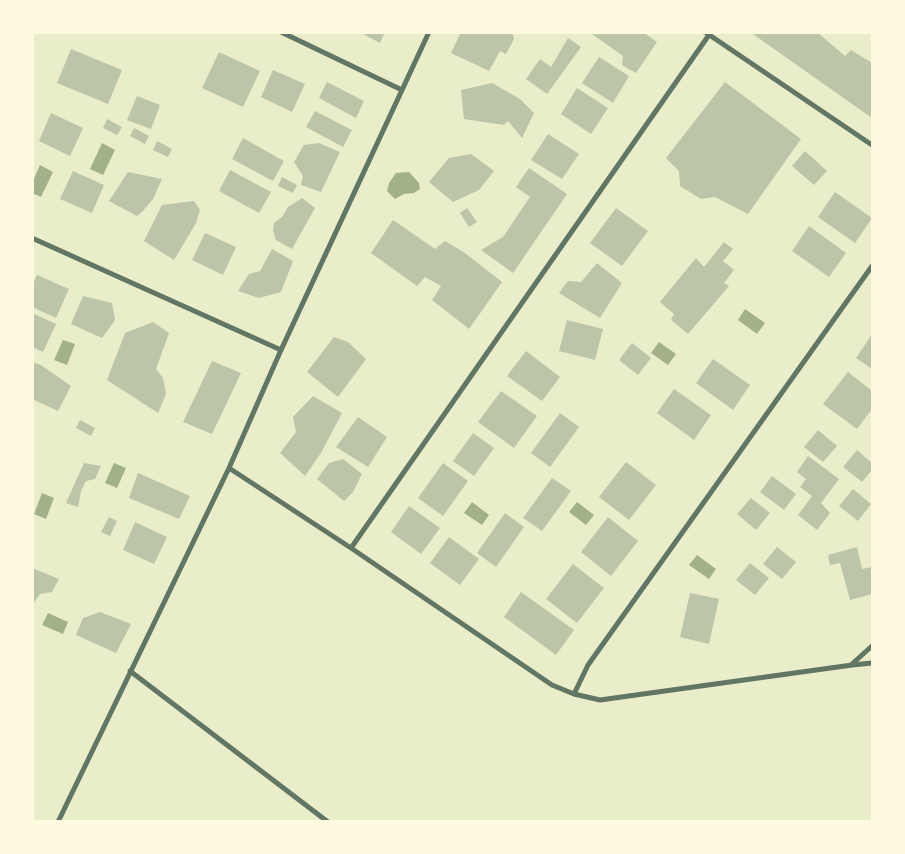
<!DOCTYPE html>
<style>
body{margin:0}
#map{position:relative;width:905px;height:854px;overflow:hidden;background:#e9edc9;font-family:Raleway,sans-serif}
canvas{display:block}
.frame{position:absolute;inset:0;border:34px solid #fefae0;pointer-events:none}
</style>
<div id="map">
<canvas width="905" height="854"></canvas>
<div class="frame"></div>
</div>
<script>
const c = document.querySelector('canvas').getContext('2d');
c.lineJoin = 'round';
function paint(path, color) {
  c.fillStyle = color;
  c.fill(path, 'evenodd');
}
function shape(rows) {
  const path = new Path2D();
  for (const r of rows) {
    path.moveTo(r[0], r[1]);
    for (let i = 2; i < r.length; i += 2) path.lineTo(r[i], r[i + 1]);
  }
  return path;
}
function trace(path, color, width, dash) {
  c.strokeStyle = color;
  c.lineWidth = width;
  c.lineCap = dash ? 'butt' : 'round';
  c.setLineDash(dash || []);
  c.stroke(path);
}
const water = shape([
 [102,143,115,150,103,175,90,169],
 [40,165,53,172,41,197,32,193,33,181],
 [409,172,419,183,420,189,414,193,404,194,395,199,387,191,389,183,396,173],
 [745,309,765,323,757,334,738,320],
 [63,340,75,344,67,365,54,360],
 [659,342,676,354,668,365,651,353],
 [114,463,126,468,117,488,105,483],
 [42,493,54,498,46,519,34,514],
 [472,502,489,515,482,525,464,513],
 [577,502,594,515,586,525,569,512],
 [697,555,716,569,709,579,689,565],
 [48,613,68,622,63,634,42,625]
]);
const building = shape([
 [359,32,385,32,380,43],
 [461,32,512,32,514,39,506,54,500,51,489,71,451,53],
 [589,32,643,32,657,42,636,73,622,65,623,56],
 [750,32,817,32,845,56,851,50,872,63,872,118],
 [568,38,581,47,547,94,526,79,540,59,551,67],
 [71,49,122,70,108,104,57,83],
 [219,52,260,71,243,107,202,88],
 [599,57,629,76,613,103,582,83],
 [273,70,305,84,292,112,261,97],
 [327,82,364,101,356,118,319,98],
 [725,82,801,139,748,214,715,197,701,199,680,186,679,171,666,158],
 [492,83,520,99,534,113,522,138,508,121,504,125,464,119,461,90],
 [577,88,608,108,591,134,561,114],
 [137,96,160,105,151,129,127,120],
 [315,111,352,130,343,147,306,127],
 [51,113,83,128,70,156,39,141],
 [107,119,122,127,117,135,103,128],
 [134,128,149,136,145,144,130,136],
 [548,134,579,154,562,179,531,160],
 [243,138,284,161,273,181,232,159],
 [157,141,172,149,168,157,153,150],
 [319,143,340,152,321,192,301,185,303,176,294,162,304,145],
 [805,151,827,171,814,185,792,166],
 [471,154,494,171,479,190,453,202,429,182,449,158],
 [529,168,567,194,513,273,481,250,503,237,530,197,516,187],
 [230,170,271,192,259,213,219,191],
 [73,171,104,185,92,213,60,199],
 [128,172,162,179,153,199,142,212,137,216,109,201],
 [282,177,297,185,293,193,278,186],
 [835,192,872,218,855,243,818,217],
 [302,198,315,208,292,249,276,240,273,230,274,223,282,217,288,207],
 [194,201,200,210,196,223,174,260,144,241,162,205],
 [467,208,477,222,469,227,460,213],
 [616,208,648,231,622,266,590,243],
 [393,220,435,249,445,241,465,253,502,282,469,329,432,300,441,286,425,277,417,286,371,253],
 [809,226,846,253,829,277,792,251],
 [205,233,236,247,223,275,192,260],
 [724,242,733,249,723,261,734,270,724,283,729,286,688,334,671,320,674,314,660,302,696,258,704,267],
 [272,249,293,261,281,292,259,298,238,291,249,274,260,271],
 [597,263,622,283,600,318,559,293,568,281,581,282],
 [37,275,69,289,56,318,32,307,32,286],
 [83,296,112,303,115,320,102,338,71,324],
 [32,313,56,324,43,352,32,347],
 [567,320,603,329,595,360,559,351],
 [153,322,169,333,156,369,163,378,166,394,158,413,107,380,125,333],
 [872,334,872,369,856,358],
 [334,337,348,342,366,359,338,397,307,372],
 [632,343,651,358,638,375,619,360],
 [526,351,560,377,542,401,507,376],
 [713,359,750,385,733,410,696,383],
 [212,361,241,373,212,434,183,422],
 [32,362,41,365,71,386,58,411,32,399],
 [848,372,872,391,872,409,857,429,823,404],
 [674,389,711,415,694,440,657,413],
 [501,391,537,416,514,448,478,422],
 [313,396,342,413,321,453,305,476,280,453,296,432,293,417],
 [560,413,579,427,550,467,531,453],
 [358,417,387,437,368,467,336,447],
 [80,420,95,428,91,436,76,428],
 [818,430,837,446,823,462,804,447],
 [473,433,494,448,474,476,453,461],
 [857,450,872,463,872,470,862,482,843,467],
 [808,456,839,479,821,503,830,513,817,530,798,515,812,496,800,487,806,479,797,472],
 [343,459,362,474,353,492,344,501,317,479,329,463],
 [626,462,656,485,629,520,599,497],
 [84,463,101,466,95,479,86,481,81,491,78,507,66,503],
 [443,463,468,481,443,516,418,498],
 [138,473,190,496,179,519,129,498],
 [772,476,796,494,784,510,760,492],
 [552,478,571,491,542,531,523,518],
 [853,489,871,504,858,521,839,506],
 [751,498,770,513,756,530,737,514],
 [409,506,440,528,421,554,391,532],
 [505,513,524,527,496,567,477,553],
 [109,517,117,521,110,536,101,532],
 [608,517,638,541,611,576,581,552],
 [135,522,167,537,154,564,123,550],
 [449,537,479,559,460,585,430,563],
 [777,547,796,562,782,579,763,564],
 [857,547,862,569,872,567,872,594,850,600,840,563,830,565,828,555],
 [750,563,769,578,755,595,736,580],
 [573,564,604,588,577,623,546,599],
 [32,568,59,579,52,592,40,594,32,605],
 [521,592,574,630,556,655,504,617],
 [690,593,719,599,709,644,680,637],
 [100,612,131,624,116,653,76,635,83,618]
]);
const minor = shape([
 [281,32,402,90],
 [705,32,872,145],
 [32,238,281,350],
 [229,468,351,548,552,685,574,694,600,700,852,665,872,663],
 [351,548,711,32],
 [852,664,872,646],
 [130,671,328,822],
 [574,694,588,665,872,266],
 [58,822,229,468,281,350,429,32]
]);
paint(water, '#a3b18a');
paint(building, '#bcc5a7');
trace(minor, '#617663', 5);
</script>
